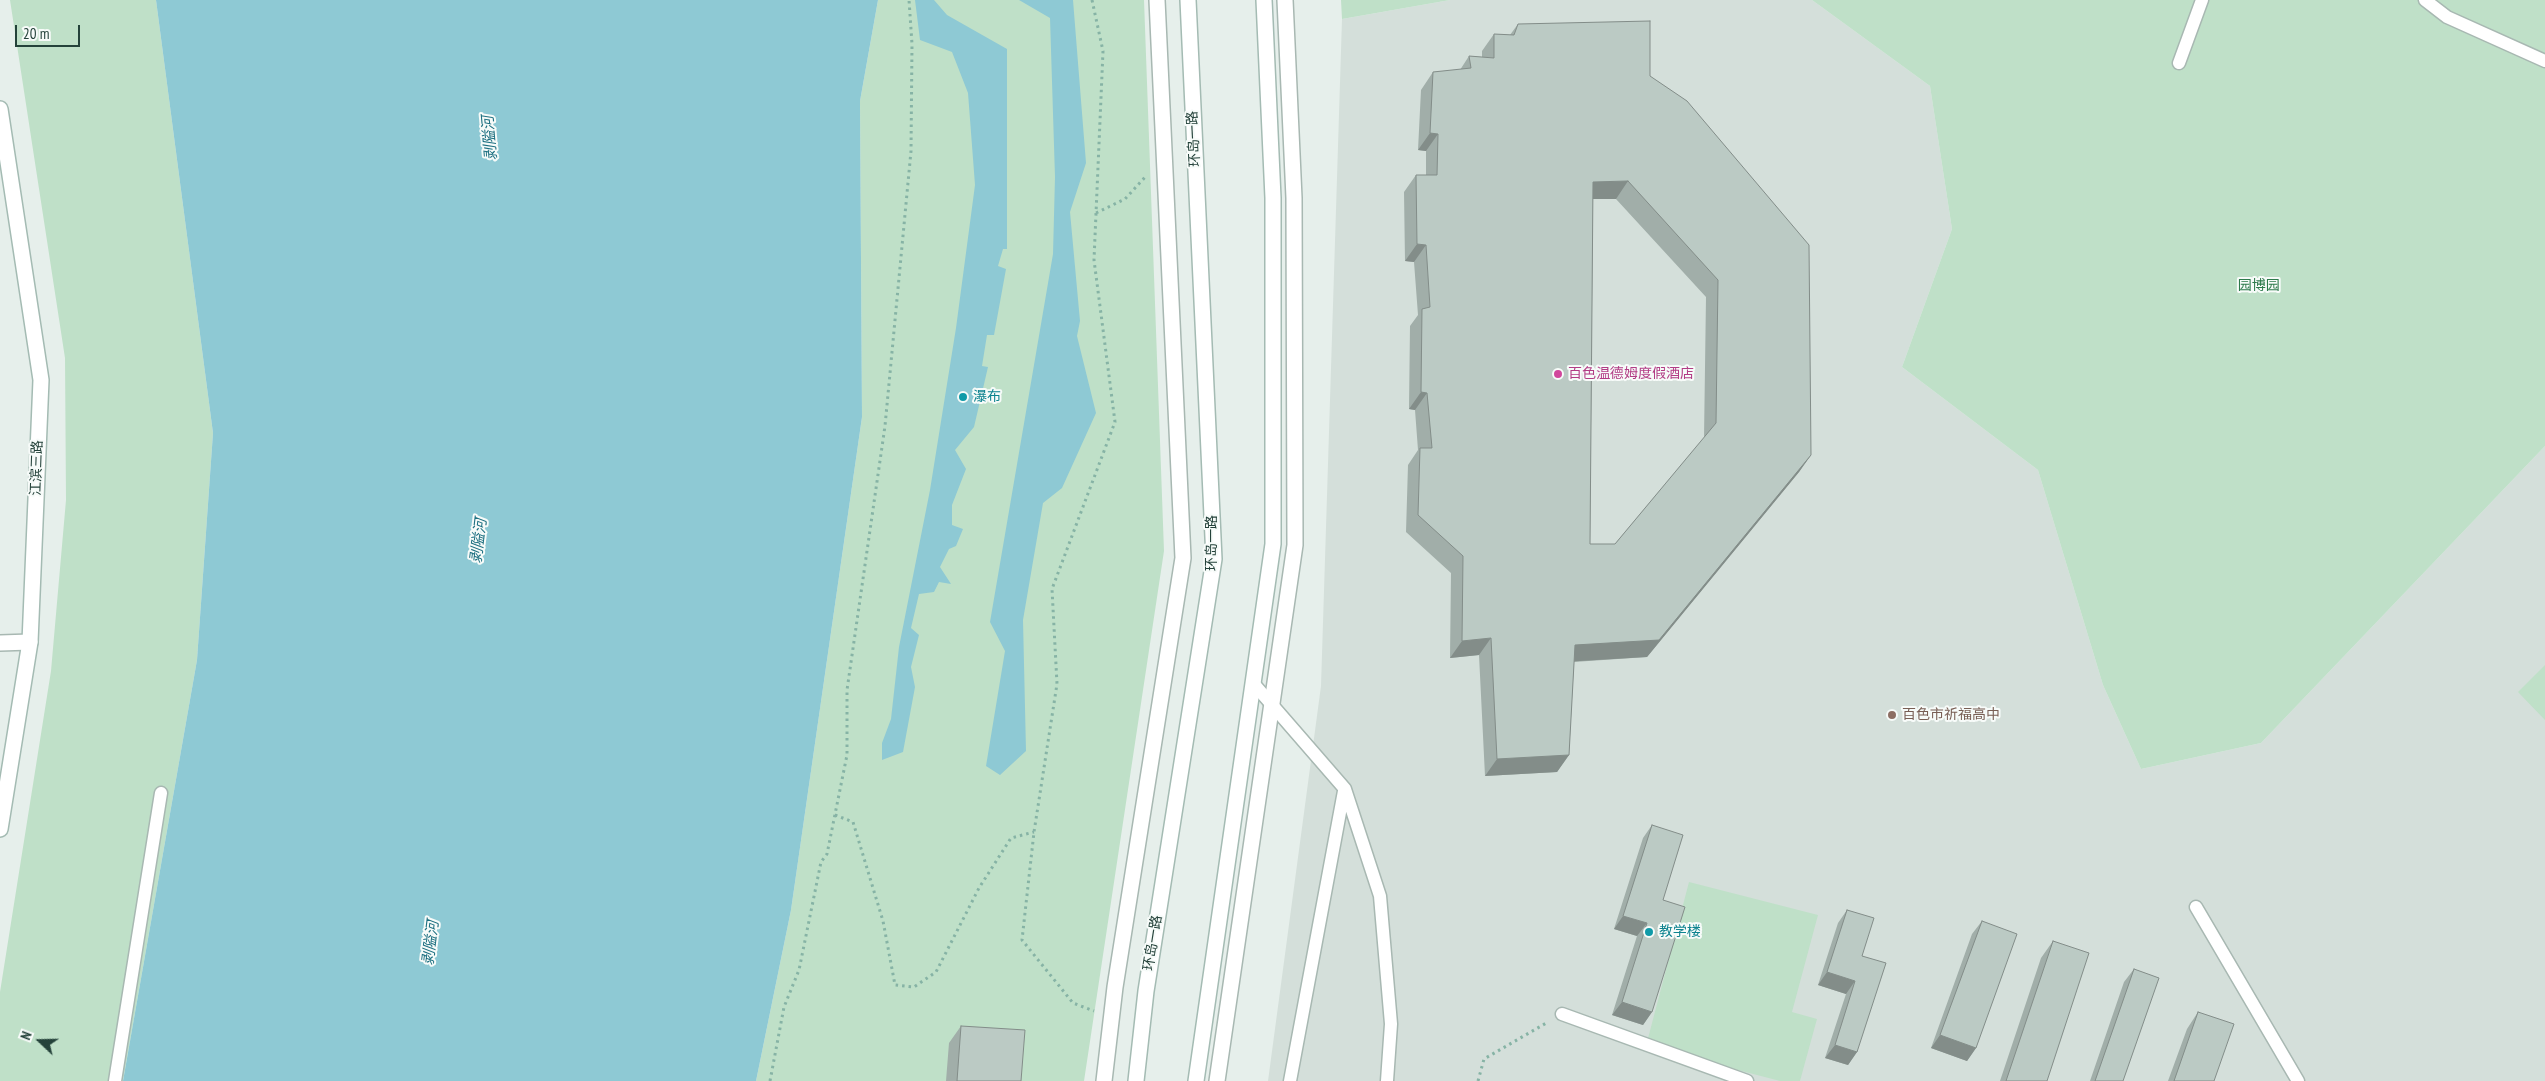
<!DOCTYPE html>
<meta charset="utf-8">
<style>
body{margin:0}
#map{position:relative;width:2545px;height:1081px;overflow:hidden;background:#e6efeb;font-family:"PT Sans Narrow",sans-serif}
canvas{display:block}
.north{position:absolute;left:15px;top:1016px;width:50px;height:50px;-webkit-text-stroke:4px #f7fbf9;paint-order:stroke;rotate:291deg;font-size:14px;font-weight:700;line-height:20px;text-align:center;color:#24423a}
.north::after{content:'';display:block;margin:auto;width:18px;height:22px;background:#24423a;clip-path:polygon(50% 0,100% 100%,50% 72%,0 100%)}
.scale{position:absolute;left:15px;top:25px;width:65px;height:22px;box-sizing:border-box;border:2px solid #24423a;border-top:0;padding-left:6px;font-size:15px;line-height:18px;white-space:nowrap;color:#24423a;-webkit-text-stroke:4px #f7fbf9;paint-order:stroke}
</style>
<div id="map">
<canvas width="2545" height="1081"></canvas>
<div class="north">N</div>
<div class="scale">20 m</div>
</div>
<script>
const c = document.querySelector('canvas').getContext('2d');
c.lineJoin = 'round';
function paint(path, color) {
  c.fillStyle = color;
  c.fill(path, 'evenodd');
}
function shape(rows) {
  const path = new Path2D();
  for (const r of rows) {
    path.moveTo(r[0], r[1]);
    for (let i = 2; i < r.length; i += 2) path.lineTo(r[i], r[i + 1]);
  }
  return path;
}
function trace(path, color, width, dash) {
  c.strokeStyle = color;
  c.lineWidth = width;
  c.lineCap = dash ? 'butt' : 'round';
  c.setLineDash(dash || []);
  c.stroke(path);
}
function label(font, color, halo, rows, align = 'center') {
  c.font = font + ' "PT Sans Narrow","Noto Sans SC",sans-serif';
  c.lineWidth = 4;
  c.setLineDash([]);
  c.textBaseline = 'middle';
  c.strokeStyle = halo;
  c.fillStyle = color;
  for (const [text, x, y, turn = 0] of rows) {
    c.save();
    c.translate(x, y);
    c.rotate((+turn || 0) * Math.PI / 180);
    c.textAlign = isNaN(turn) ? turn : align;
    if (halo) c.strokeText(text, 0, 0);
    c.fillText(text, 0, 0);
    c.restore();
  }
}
const built = shape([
 [1450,0,1812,0,1930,86,1952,229,1902,367,2038,470,2103,685,2141,769,2261,743,2545,446,2545,1081,1268,1081,1321,686,1342,19]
]);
const green = shape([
 [10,0,156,0,213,433,197,660,123,1081,0,1081,0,992,51,671,66,500,65,358],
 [878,0,1144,0,1164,551,1084,1081,756,1081,791,910,862,417,860,101],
 [1341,0,1450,0,1342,19],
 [1812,0,2545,0,2545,446,2261,743,2141,769,2103,685,2038,470,1902,367,1952,229,1930,86],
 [2545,665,2545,720,2518,692],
 [1689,882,1818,915,1792,1012,1817,1019,1800,1081,1780,1081,1646,1046]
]);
const water = shape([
 [156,0,878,0,860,101,862,417,791,910,756,1081,123,1081,197,660,213,433],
 [915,0,934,0,947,15,1007,49,1007,249,1003,249,998,266,1006,269,994,335,987,335,982,366,988,367,974,427,955,450,966,469,952,505,952,525,963,529,956,546,949,549,940,567,951,584,939,582,934,592,919,594,911,628,919,635,911,667,915,687,903,752,882,760,882,743,891,719,899,647,930,490,956,328,975,185,968,93,952,52,920,40],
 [1019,0,1073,0,1086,163,1070,212,1080,321,1077,336,1096,413,1062,488,1043,503,1023,620,1026,751,1000,775,986,766,1005,651,990,622,1053,254,1055,177,1050,18]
]);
const path = shape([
 [1092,0,1103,51,1094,260,1115,422,1052,589,1057,684,1034,832,1022,940,1073,1003,1094,1011],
 [1096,213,1125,199,1147,175],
 [835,815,853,822,883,921,895,985,914,987,936,972,979,888,1011,838,1034,832],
 [770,1081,784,1007,799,970,821,862,827,854,847,755,847,690,885,426,911,151,912,44,909,0],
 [1478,1081,1484,1059,1548,1022]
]);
const service = shape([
 [2425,0,2447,17,2545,61],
 [2179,63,2202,0],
 [1253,683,1345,789,1380,896,1391,1024,1387,1081],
 [2196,907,2298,1081],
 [1562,1014,1747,1081],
 [115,1081,161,793],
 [1290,1081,1344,791]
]);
const tertiary = shape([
 [0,643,30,642],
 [1104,1081,1115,987,1183,558,1157,0],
 [1217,1081,1295,545,1294,198,1285,0]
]);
const secondary = shape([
 [0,109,41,380,30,642,0,829],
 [1136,1081,1146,991,1214,559,1188,0],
 [1196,1081,1273,544,1273,198,1264,0]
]);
const wall = shape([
 [1518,24,1650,76,1811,455,1799,472,1647,657,1574,662,1569,755,1557,772,1485,776,1479,655,1450,658,1451,573,1406,532,1408,465,1418,450,1415,410,1409,409,1410,326,1418,315,1414,262,1405,261,1404,192,1416,175,1426,175,1426,151,1418,150,1421,90,1433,72,1460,70,1469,56,1482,57,1482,51,1494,34,1510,35],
 [1593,199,1616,199,1706,297,1704,438,1615,544,1590,544],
 [1652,825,1663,900,1652,1012,1643,1025,1612,1015,1637,936,1614,929,1643,838],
 [1847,910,1862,956,1857,1052,1848,1065,1825,1058,1846,994,1818,985,1838,923],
 [1982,921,1976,1048,1967,1061,1931,1048,1972,934],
 [2053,941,2047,1081,2000,1081,2041,958],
 [2134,969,2123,1081,2090,1081,2124,982],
 [2198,1012,2214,1081,2168,1081,2187,1029],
 [961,1026,1021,1081,946,1081,949,1043]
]);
const shadedWall = shape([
 [1430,133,1438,134,1426,151,1418,150],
 [1628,181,1616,199,1581,199,1593,182],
 [1417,244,1426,245,1414,262,1405,261],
 [1421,392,1427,393,1415,410,1409,409],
 [1811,455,1799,472,1647,657,1563,662,1575,645],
 [1491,638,1479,655,1450,658,1462,641],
 [1569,755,1557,772,1485,776,1497,759],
 [1623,916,1647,923,1637,936,1614,929],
 [1827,972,1855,981,1846,994,1818,985],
 [1622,1002,1652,1012,1643,1025,1612,1015],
 [1940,1035,1976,1048,1967,1061,1931,1048],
 [1835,1045,1857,1052,1848,1065,1825,1058]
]);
const building = shape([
 [1650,21,1650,76,1687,101,1809,245,1811,455,1659,640,1575,645,1569,755,1497,759,1491,638,1462,641,1463,556,1418,515,1420,448,1432,448,1427,393,1421,392,1422,309,1430,307,1426,245,1417,244,1416,175,1437,175,1438,134,1430,133,1433,72,1471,68,1469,56,1494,58,1494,34,1514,35,1518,24,1650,21],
 [1628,181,1718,280,1716,423,1615,544,1590,544,1593,182,1628,181],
 [1652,825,1683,835,1663,900,1685,907,1652,1012,1622,1002,1647,923,1623,916,1652,825],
 [1847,910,1874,918,1862,956,1886,963,1857,1052,1835,1045,1855,981,1827,972,1847,910],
 [1982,921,2017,934,1976,1048,1940,1035,1982,921],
 [2053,941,2089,953,2047,1081,2006,1081,2053,941],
 [2134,969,2159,978,2123,1081,2095,1081,2134,969],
 [2198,1012,2234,1024,2214,1081,2174,1081,2198,1012],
 [961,1026,1025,1030,1021,1081,957,1081,961,1026]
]);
const markers = [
 [1558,374,5,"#d1479c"],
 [963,397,5,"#0f9aa8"],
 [1892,715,5,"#8d6e63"],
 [1649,932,5,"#0f9aa8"]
];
const streetNames = [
 ["环岛一路",1194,139,-93],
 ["江滨三路",37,468,-88],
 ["环岛一路",1212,543,-90],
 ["环岛一路",1153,943,-81]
];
const parkNames = [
 ["园博园",2259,286]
];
const hotelNames = [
 ["百色温德姆度假酒店",1568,374]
];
const cultureNames = [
 ["瀑布",973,397],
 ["教学楼",1659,932]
];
const educationNames = [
 ["百色市祈福高中",1902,715]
];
const waterNames = [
 ["剥隘河",490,138,-95],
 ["剥隘河",479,541,-83],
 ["剥隘河",431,943,-83]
];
paint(built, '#d4dfda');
paint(green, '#bfe0c8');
paint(water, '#8ec9d4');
trace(service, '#a8b8b2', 15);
trace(tertiary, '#a8b8b2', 18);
trace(secondary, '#a4bbb3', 18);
trace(path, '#86b3a5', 3, [2.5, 4]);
trace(service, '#fff', 12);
trace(tertiary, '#fff', 15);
trace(secondary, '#fff', 15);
paint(wall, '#a1aea9');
paint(shadedWall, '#838d89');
paint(building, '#bbcac4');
trace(building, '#838d89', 1);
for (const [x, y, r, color] of markers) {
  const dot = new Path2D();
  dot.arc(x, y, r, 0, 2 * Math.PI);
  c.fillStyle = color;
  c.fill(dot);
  trace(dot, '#f7fbf9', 2);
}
label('14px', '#24423a', '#f7fbf9', streetNames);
label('14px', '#2d7a4b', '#f7fbf9', parkNames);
label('14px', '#b23c85', '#f7fbf9', hotelNames, 'left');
label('14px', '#0d838f', '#f7fbf9', cultureNames, 'left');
label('14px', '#785e54', '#f7fbf9', educationNames, 'left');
label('italic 15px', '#1c6f80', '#f7fbf9', waterNames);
</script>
